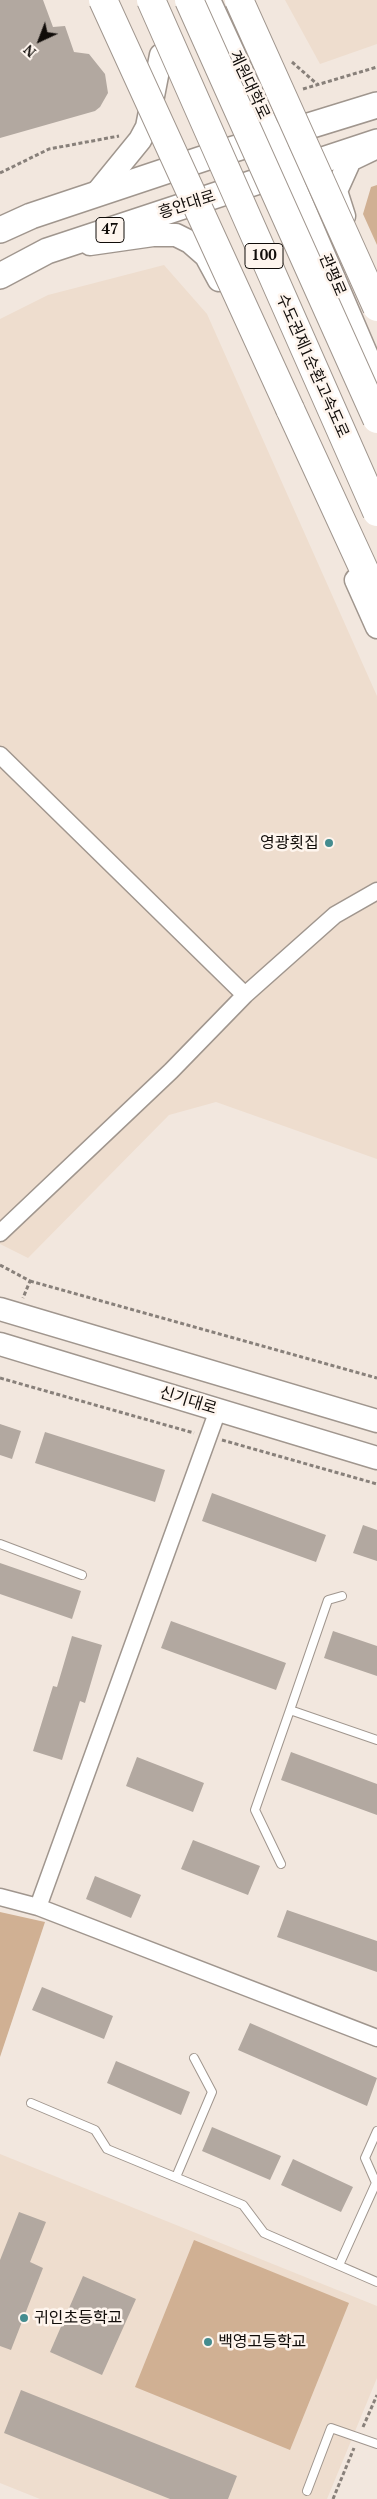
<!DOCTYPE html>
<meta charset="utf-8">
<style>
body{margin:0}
#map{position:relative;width:377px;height:2499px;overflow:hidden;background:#f2e7de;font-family:"PT Serif",serif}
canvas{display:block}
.north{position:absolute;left:15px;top:15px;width:50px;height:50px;-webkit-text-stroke:4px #fef5ee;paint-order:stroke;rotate:223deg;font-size:14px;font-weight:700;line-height:20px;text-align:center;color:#100c09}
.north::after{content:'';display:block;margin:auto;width:18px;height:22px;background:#100c09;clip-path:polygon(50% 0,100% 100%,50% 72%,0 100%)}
</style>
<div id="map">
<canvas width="377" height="2499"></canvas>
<div class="north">N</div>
</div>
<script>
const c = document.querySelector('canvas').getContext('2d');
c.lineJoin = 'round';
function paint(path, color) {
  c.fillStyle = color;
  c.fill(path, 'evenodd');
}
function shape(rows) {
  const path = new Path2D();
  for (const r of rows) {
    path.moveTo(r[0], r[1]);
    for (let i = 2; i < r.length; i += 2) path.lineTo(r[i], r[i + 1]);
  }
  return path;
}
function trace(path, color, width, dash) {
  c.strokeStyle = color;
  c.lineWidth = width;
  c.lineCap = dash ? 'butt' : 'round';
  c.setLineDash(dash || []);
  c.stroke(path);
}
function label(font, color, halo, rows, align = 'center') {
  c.font = font + ' "PT Serif","Noto Sans KR",serif';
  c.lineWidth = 5;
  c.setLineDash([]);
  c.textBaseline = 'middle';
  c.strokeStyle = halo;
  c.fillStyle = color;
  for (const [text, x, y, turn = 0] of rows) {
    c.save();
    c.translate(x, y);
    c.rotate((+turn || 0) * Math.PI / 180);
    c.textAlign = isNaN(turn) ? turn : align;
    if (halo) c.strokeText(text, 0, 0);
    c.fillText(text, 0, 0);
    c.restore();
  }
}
const built = shape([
 [285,0,377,0,377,44,320,64],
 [164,265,207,314,377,696,377,1159,216,1102,169,1115,28,1258,0,1244,0,319,48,295],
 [0,2154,377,2306,377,2378,327,2499,40,2499,0,2483]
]);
const green = shape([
 [377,185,377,245,363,214,371,187],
 [0,1912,45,1922,0,2057],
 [194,2240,349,2303,290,2450,135,2387]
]);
const building = shape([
 [0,0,43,0,53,27,65,26,74,52,89,54,105,74,108,93,100,107,95,111,0,138],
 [0,1424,21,1431,12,1459,0,1455],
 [45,1432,165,1470,155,1502,35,1463],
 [212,1493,326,1535,316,1562,202,1521],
 [363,1525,377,1530,377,1561,353,1553],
 [0,1563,81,1591,72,1619,0,1594],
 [171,1621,286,1663,276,1690,161,1648],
 [333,1631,377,1646,377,1676,324,1658],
 [72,1636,102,1645,85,1703,80,1701,62,1760,33,1751,53,1686,57,1687],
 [291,1752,377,1784,377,1815,281,1780],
 [137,1757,204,1783,193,1812,126,1786],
 [193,1840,260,1866,248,1895,181,1869],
 [95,1876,141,1895,131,1918,86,1899],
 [287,1910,377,1941,377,1972,277,1937],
 [42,1987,113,2016,104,2039,32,2010],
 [250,2023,377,2078,367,2106,238,2050],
 [116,2061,190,2092,181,2115,107,2083],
 [212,2127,281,2156,270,2180,202,2151],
 [293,2159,353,2187,341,2212,281,2185],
 [19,2212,46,2222,30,2262,43,2268,11,2350,0,2346,0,2260],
 [83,2276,136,2299,102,2375,50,2352],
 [21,2390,237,2476,228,2499,170,2499,4,2433]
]);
const path = shape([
 [292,62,317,84],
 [303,89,377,67],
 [0,173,49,149,119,136],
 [0,1265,30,1281,23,1298],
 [30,1281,377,1378],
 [0,1378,194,1433],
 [222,1440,377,1484],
 [363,2427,377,2395],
 [333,2499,354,2448]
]);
const lane = shape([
 [0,1544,82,1575],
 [290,1710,328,1600,342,1596],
 [281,1864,255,1810,290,1710,377,1740],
 [31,2103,95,2130,107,2149,243,2205,264,2233,377,2282],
 [176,2177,212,2092,194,2058],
 [339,2265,376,2183,365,2158,377,2131],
 [307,2491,331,2428,377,2444]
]);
const street = shape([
 [0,755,245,995],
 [0,1233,171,1071,245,995,335,915,377,891],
 [0,1897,38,1907,377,2038],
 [38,1907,218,1410]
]);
const secondary = shape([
 [209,0,288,171,377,379],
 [96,194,140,140,147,127,161,55],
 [344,216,336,191,350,160,373,149],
 [90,244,153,235,176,235,190,242,206,256,219,280],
 [356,580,377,627],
 [0,1309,377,1421],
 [0,1344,377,1458]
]);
const primary = shape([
 [0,230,31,216,208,157,377,105],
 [0,276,47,251,377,142]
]);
const highway = shape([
 [290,409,377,598]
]);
const highwayBridge = shape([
 [103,0,290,409],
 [151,0,377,512],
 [189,0,377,419],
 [239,0,377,307]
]);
const markers = [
 [329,843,5,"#448c8f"],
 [24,2318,5,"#448c8f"],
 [208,2342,5,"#448c8f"]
];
const shields = [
 [110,230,28],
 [264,256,38]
];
const shieldNames = [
 ["47",110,230],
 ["100",264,256]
];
const streetNames = [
 ["계원대학로",249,85,65],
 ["흥안대로",187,205,-18],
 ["관평로",332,275,67],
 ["수도권제1순환고속도로",312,366,66],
 ["신기대로",188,1401,17]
];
const poiNames = [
 ["영광횟집",319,843,"right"],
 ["귀인초등학교",34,2318],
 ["백영고등학교",218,2342]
];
paint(built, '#eeddce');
paint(green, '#d0b093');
paint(building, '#b2a8a0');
trace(lane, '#a0968e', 10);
trace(street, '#a0968e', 19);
trace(secondary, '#a0968e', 25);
trace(primary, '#a0968e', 28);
trace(highway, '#a0968e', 30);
trace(path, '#88807a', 3, [4, 2.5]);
trace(lane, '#fff', 8);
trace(street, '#fff', 16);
trace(secondary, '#fff', 22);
trace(primary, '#fff', 25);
trace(highway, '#fff', 28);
trace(highwayBridge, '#a0968e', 30, []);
trace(highwayBridge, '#fff', 28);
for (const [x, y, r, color] of markers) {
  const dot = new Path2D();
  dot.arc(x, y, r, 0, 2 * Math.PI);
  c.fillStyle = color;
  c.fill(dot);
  trace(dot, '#fef5ee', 2);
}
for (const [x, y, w] of shields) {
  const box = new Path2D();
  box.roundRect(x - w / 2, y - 12.5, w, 25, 4);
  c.fillStyle = '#fef5ee';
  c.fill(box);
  trace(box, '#100c09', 1);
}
label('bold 15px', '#100c09', null, shieldNames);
label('16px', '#100c09', '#fef5ee', streetNames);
label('16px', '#100c09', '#fef5ee', poiNames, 'left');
</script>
